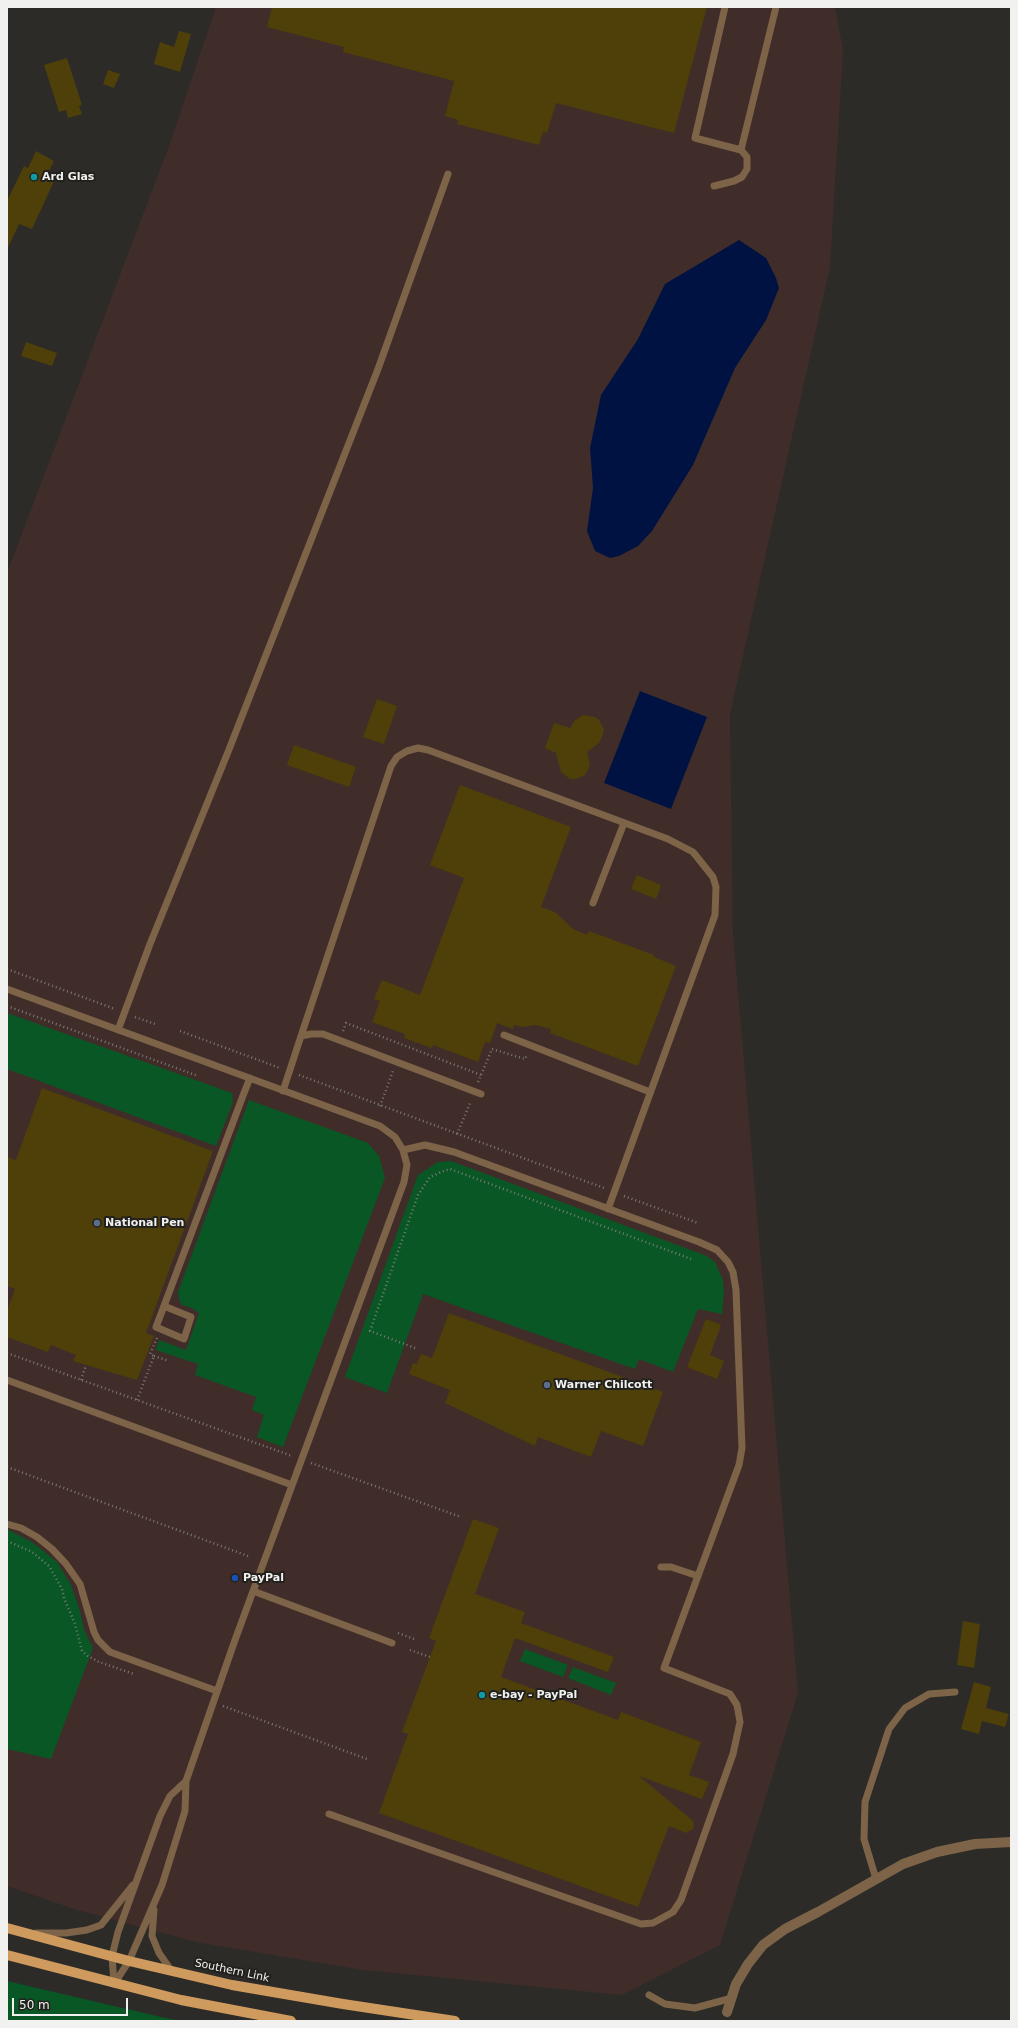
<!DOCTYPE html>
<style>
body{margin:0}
#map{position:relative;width:1018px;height:2028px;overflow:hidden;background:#2c2b28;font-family:"DejaVu Sans",sans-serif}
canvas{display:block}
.frame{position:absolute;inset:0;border:8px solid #f1f1ef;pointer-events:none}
.scale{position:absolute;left:12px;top:1998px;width:116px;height:18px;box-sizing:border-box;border:2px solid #f1f1ef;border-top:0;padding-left:5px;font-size:12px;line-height:14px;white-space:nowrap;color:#f1f1ef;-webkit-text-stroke:3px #22211e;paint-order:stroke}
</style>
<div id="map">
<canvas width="1018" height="2028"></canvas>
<div class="frame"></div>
<div class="scale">50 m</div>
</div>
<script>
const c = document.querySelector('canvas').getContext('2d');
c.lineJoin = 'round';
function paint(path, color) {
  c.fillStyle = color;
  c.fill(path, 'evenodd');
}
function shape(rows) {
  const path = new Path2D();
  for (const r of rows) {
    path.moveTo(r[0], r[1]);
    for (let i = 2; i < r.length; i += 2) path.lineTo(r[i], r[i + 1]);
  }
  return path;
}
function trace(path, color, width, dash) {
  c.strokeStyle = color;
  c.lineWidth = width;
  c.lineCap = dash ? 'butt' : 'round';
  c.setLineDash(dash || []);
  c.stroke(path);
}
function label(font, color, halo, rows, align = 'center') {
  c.font = font + ' "DejaVu Sans",sans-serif';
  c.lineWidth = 4;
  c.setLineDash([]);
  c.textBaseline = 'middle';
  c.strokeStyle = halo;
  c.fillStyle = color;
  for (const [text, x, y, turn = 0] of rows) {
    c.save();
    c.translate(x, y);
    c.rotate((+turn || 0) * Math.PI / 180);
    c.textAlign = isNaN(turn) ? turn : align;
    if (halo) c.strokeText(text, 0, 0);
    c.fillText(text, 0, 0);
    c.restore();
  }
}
const commercial = shape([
 [216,7,835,7,843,50,830,267,730,714,733,933,798,1693,720,1945,622,1995,363,1970,196,1942,74,1909,7,1886,7,573,169,146]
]);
const green = shape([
 [7,1013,232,1093,233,1102,216,1146,7,1069],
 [249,1100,368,1143,379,1156,385,1178,283,1447,257,1437,264,1415,252,1410,256,1397,195,1375,198,1364,156,1350,159,1340,186,1350,199,1313,192,1308,182,1305,179,1300,178,1292],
 [451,1161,707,1256,715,1262,723,1280,724,1292,722,1314,698,1309,673,1372,639,1359,635,1369,423,1294,387,1393,345,1377,418,1175,438,1162],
 [7,1529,32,1542,57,1562,71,1585,80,1611,84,1630,93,1648,51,1759,7,1749],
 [525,1649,568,1665,563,1677,520,1661],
 [573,1667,616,1683,611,1695,568,1678],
 [7,1981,161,2017,181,2021,7,2021]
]);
const water = shape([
 [739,240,766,258,776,278,779,288,766,320,735,368,693,465,652,531,638,546,619,556,610,558,595,551,587,531,593,488,590,448,601,395,638,339,665,284],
 [640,691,707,717,671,809,604,783]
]);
const building = shape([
 [272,7,707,7,674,133,556,103,547,133,543,132,539,145,457,124,458,120,445,116,454,81,343,52,344,47,267,27],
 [179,31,191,34,180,72,154,64,160,42,174,47],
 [67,58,82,105,79,106,82,114,68,118,66,110,59,112,44,65],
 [108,70,120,74,114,88,103,84],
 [36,151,54,161,47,175,55,179,32,229,19,224,7,250,7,201,24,166,28,168],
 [26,342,57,353,52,366,21,356],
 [377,699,397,706,384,744,363,737],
 [584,715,595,717,599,720,604,729,603,734,599,743,587,752,590,765,585,775,576,779,570,779,561,772,556,753,545,748,554,723,570,728,575,720],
 [294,745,356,767,349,787,287,765],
 [460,785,571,827,541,907,555,912,573,929,587,935,589,931,654,955,654,957,676,966,638,1066,550,1033,551,1029,535,1025,523,1027,514,1025,513,1029,497,1023,490,1043,485,1042,478,1062,433,1045,432,1048,404,1038,405,1034,372,1022,380,1001,374,999,382,980,420,995,464,878,430,865],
 [637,875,661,885,656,899,631,889],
 [42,1088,213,1151,146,1333,154,1336,137,1380,73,1361,76,1355,51,1345,48,1352,7,1337,7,1311,15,1289,7,1286,7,1157,16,1160],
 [449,1313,663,1392,643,1446,601,1431,591,1457,538,1437,535,1446,445,1403,450,1390,409,1374,413,1363,417,1364,421,1354,432,1358],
 [706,1319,721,1325,710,1355,724,1361,717,1379,687,1367],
 [473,1519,499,1528,475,1594,525,1612,521,1623,614,1657,608,1672,515,1638,501,1677,618,1720,621,1712,701,1742,689,1775,709,1782,702,1799,639,1776,692,1820,694,1824,693,1829,686,1833,669,1826,638,1907,379,1813,408,1734,402,1732,436,1641,429,1638],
 [963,1621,980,1624,974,1668,957,1665],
 [974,1682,991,1687,986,1708,1009,1714,1005,1727,982,1721,979,1734,961,1729]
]);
const path = shape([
 [7,969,115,1009],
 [7,1006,198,1076],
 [135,1017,155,1024],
 [180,1031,280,1068],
 [343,1031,346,1023,481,1075],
 [299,1075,604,1188],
 [478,1082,492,1049,525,1059,527,1055],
 [380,1106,393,1071],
 [457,1134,471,1101],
 [624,1196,698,1223],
 [415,1348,370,1331,418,1195,430,1177,441,1172,450,1169,691,1259],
 [7,1353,292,1456],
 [154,1356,169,1361],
 [81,1380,86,1365],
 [137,1400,154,1356,150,1354,157,1338],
 [311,1463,461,1517],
 [7,1467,248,1556],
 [7,1541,32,1552,49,1566,62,1589,64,1598,75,1624,82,1651,88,1656,99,1662,134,1674],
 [398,1633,414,1639],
 [410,1650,430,1657],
 [223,1706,367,1759]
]);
const service = shape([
 [741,150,776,7],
 [714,186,734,181,742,177,747,169,747,157,741,150,695,138,725,7],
 [593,903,624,823],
 [7,989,380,1126,395,1137,403,1150,407,1165,404,1182,235,1640,186,1781,185,1811,162,1885,129,1961,114,1984],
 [118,1030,150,944,228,752,378,369,448,174],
 [504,1035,650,1092],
 [301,1036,391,766,397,757,407,751,418,748,428,750,668,839,693,852,713,877,716,887,715,915,608,1209],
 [283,1091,301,1036,311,1034,323,1034,481,1094],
 [164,1306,191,1317,184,1339,156,1327,164,1306,244,1093,250,1078],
 [7,1380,292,1485],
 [7,1524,21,1528,37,1537,52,1549,66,1564,80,1584,94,1632,98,1640,110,1652,217,1691],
 [661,1567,671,1567,698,1576],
 [253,1591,392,1643],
 [329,1814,641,1924,653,1923,673,1912,681,1900,733,1754,740,1722,737,1705,730,1694,664,1668,739,1465,742,1448,736,1290,733,1272,728,1262,717,1250,699,1242,454,1152,425,1145,403,1150],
 [876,1879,864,1839,865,1802,889,1729,905,1708,929,1694,955,1692],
 [154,1910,152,1936,159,1953,171,1970],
 [36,1933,66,1933,87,1930,101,1925,133,1885],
 [114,1984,112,1956,118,1932,160,1816,170,1796,186,1781],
 [649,1995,665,2004,695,2008,732,1998]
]);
const minor = shape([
 [727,2012,736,1984,748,1964,763,1945,785,1929,818,1912,903,1864,937,1852,975,1844,1011,1842]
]);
const primary = shape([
 [7,1928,129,1961,232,1985,343,2004,455,2021],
 [7,1955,181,2000,291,2021]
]);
const markers = [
 [34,177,4,"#0f9aa8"],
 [97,1223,4,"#5c6f8a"],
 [547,1385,4,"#5c6f8a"],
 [235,1578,4,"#1a4fb4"],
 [482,1695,4,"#0f9aa8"]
];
const poiNames = [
 ["Ard Glas",42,177],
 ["National Pen",105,1223],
 ["Warner Chilcott",555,1385],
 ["PayPal",243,1578],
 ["e-bay - PayPal",490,1695]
];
const streetNames = [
 ["Southern Link",232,1971,12]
];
paint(commercial, '#402d29');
paint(green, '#095725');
paint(water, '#001242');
paint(building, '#4f3f09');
trace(path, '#7a7a77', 2.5, [1, 3]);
trace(service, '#7d6347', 7);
trace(minor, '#7d6347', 10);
trace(primary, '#cf9a5d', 10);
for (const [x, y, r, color] of markers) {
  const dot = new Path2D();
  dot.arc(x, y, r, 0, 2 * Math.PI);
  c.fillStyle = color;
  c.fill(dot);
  trace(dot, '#22211e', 1.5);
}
label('bold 11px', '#f1f1ef', '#22211e', poiNames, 'left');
label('11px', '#f1f1ef', '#22211e', streetNames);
</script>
